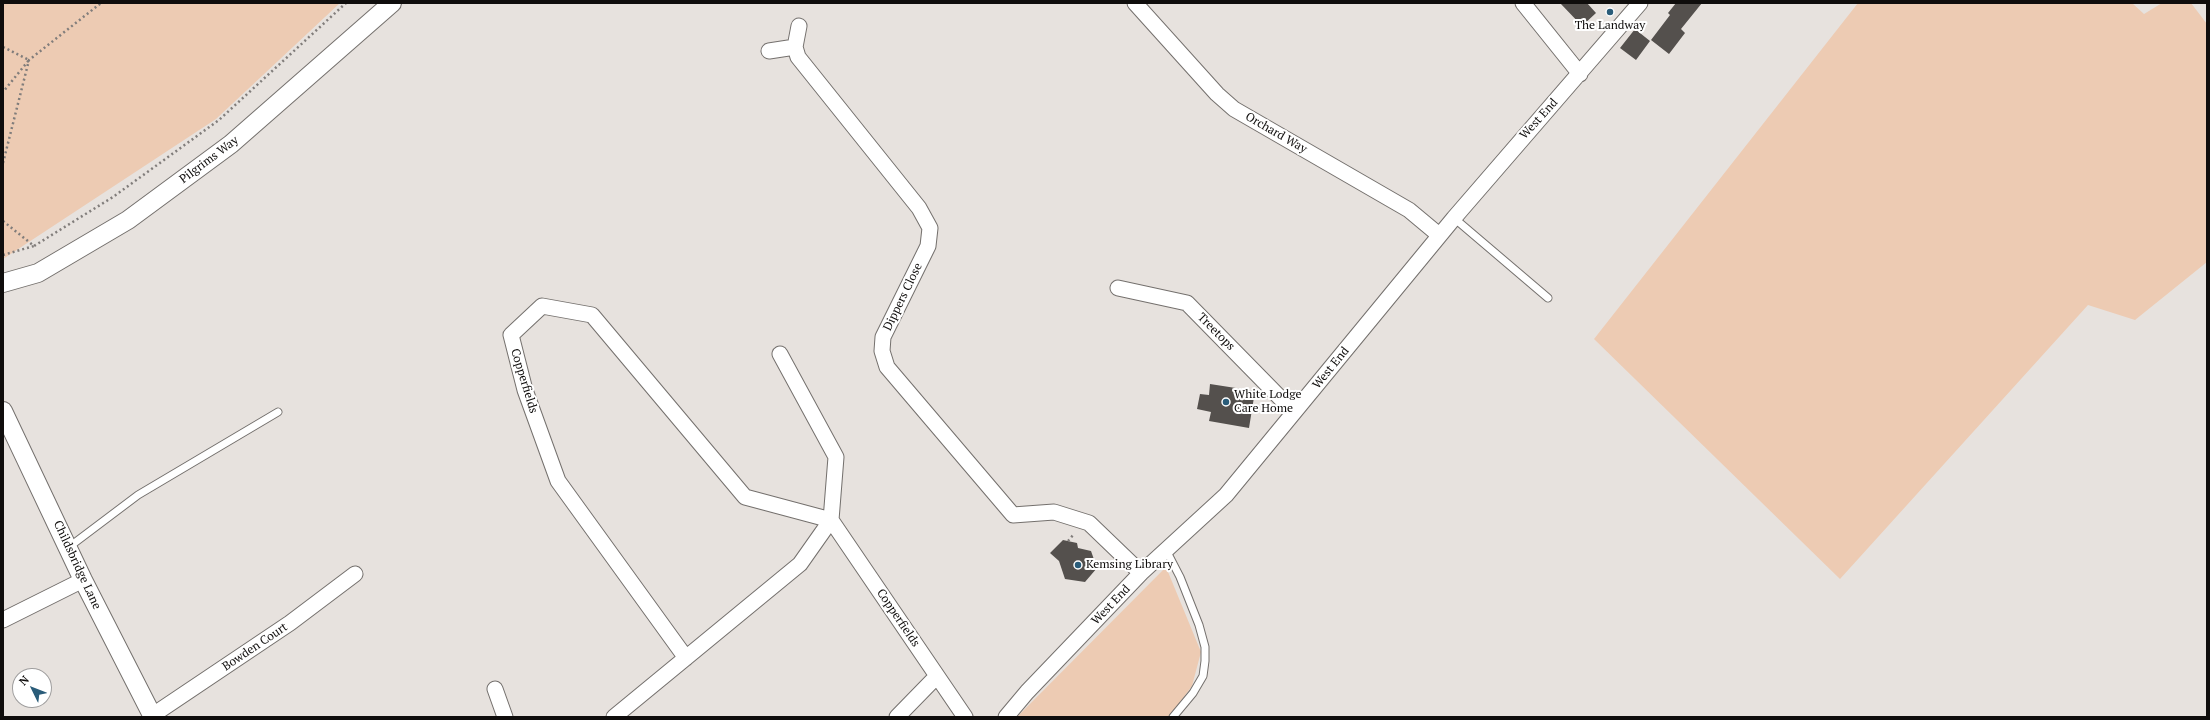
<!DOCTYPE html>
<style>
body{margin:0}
#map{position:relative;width:2210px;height:720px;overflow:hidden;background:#e7e2de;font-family:"PT Serif",serif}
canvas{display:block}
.frame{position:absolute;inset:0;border:4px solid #0f0d0c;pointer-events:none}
.north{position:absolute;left:12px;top:668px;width:40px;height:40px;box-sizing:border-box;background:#fff;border:1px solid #9f9e9e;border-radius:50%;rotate:313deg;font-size:11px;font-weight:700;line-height:16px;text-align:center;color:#0f0d0c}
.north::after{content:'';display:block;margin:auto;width:14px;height:18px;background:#2a5c79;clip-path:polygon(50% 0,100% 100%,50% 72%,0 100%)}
</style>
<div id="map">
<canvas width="2210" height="720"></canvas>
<div class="frame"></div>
<div class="north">N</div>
</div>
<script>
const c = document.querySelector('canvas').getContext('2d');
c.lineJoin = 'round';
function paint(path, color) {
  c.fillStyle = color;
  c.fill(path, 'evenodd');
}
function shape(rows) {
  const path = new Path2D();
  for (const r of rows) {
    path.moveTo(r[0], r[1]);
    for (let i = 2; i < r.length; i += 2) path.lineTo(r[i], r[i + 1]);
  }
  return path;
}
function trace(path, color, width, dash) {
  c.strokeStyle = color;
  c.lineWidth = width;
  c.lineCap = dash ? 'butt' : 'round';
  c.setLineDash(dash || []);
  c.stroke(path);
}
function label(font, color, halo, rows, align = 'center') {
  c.font = font + ' "PT Serif",serif';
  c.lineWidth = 4;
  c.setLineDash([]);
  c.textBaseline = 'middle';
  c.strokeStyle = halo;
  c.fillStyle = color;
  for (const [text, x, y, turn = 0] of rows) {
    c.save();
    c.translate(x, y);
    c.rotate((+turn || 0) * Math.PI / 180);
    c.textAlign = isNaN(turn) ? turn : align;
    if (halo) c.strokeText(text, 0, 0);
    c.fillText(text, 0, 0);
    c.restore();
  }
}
const green = shape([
 [3,3,340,3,216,119,3,259],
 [1858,3,2132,3,2144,14,2162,3,2191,3,2207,24,2207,262,2135,320,2088,305,1840,579,1594,339],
 [1166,567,1201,652,1192,686,1169,717,1017,717]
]);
const building = shape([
 [1560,3,1587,3,1596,13,1582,26],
 [1676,3,1702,3,1681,29,1685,33,1669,54,1651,40,1670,15,1668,13],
 [1635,29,1650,41,1636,60,1620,48],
 [1210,384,1255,391,1249,428,1209,421,1211,412,1197,409,1200,394,1209,395],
 [1063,540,1077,543,1078,548,1091,551,1097,568,1085,582,1065,579,1059,561,1050,553]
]);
const path = shape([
 [3,47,29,60,3,92],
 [3,163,29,60,101,3],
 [3,221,34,246,113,197,219,120,346,3],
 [3,255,34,246],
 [1068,541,1074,534]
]);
const service = shape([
 [1454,218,1548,298],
 [69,547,138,495,278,412],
 [1166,550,1180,577,1199,625,1205,647,1205,661,1203,676,1193,693,1173,717]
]);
const minor = shape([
 [1135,3,1217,94,1234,109,1409,210,1439,235],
 [1523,3,1580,74],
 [799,26,795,47,798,57,919,208,930,228,928,246,883,337,882,351,887,367,1013,515,1054,512,1089,523,1141,573],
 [769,51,795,47],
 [1118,288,1187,303,1294,412],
 [3,620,83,580],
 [686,658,558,481,525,390,511,335,542,306,592,315,745,497,831,520,836,457,780,354],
 [495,689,505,717],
 [153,715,290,623,355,574],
 [614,717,800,564,831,520,965,717],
 [897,717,937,676],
 [1006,717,1027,692,1141,573,1226,495,1454,218,1640,3]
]);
const tertiary = shape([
 [3,283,38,273,128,220,231,144,392,3],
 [3,411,83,580,153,717]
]);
const markers = [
 [1610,12,4,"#2a5c79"],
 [1226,402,4,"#2a5c79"],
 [1078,565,4,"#2a5c79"]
];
const poiNames = [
 ["The Landway",1610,26,"center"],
 ["White Lodge",1234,395],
 ["Care Home",1234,409],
 ["Kemsing Library",1086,565]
];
const streetNames = [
 ["West End",1539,119,-48],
 ["Orchard Way",1276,133,30],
 ["Pilgrims Way",209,160,-37],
 ["Dippers Close",903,297,-64],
 ["Treetops",1216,332,45],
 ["West End",1331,368,-51],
 ["Copperfields",524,381,73],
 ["Childsbridge Lane",77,565,65],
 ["West End",1111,605,-46],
 ["Copperfields",898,618,56],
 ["Bowden Court",255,647,-34]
];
paint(green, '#edcbb3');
paint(building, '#54504d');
trace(service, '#74706d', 9);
trace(minor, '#74706d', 17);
trace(tertiary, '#74706d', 20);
trace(path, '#817d7b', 2.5, [2, 3]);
trace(service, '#fff', 7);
trace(minor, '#fff', 15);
trace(tertiary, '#fff', 18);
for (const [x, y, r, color] of markers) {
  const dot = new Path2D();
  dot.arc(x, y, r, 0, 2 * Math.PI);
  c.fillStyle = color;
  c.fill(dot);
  trace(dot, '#fff', 1.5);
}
label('12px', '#0f0d0c', '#fff', poiNames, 'left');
label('12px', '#0f0d0c', '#fff', streetNames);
</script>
